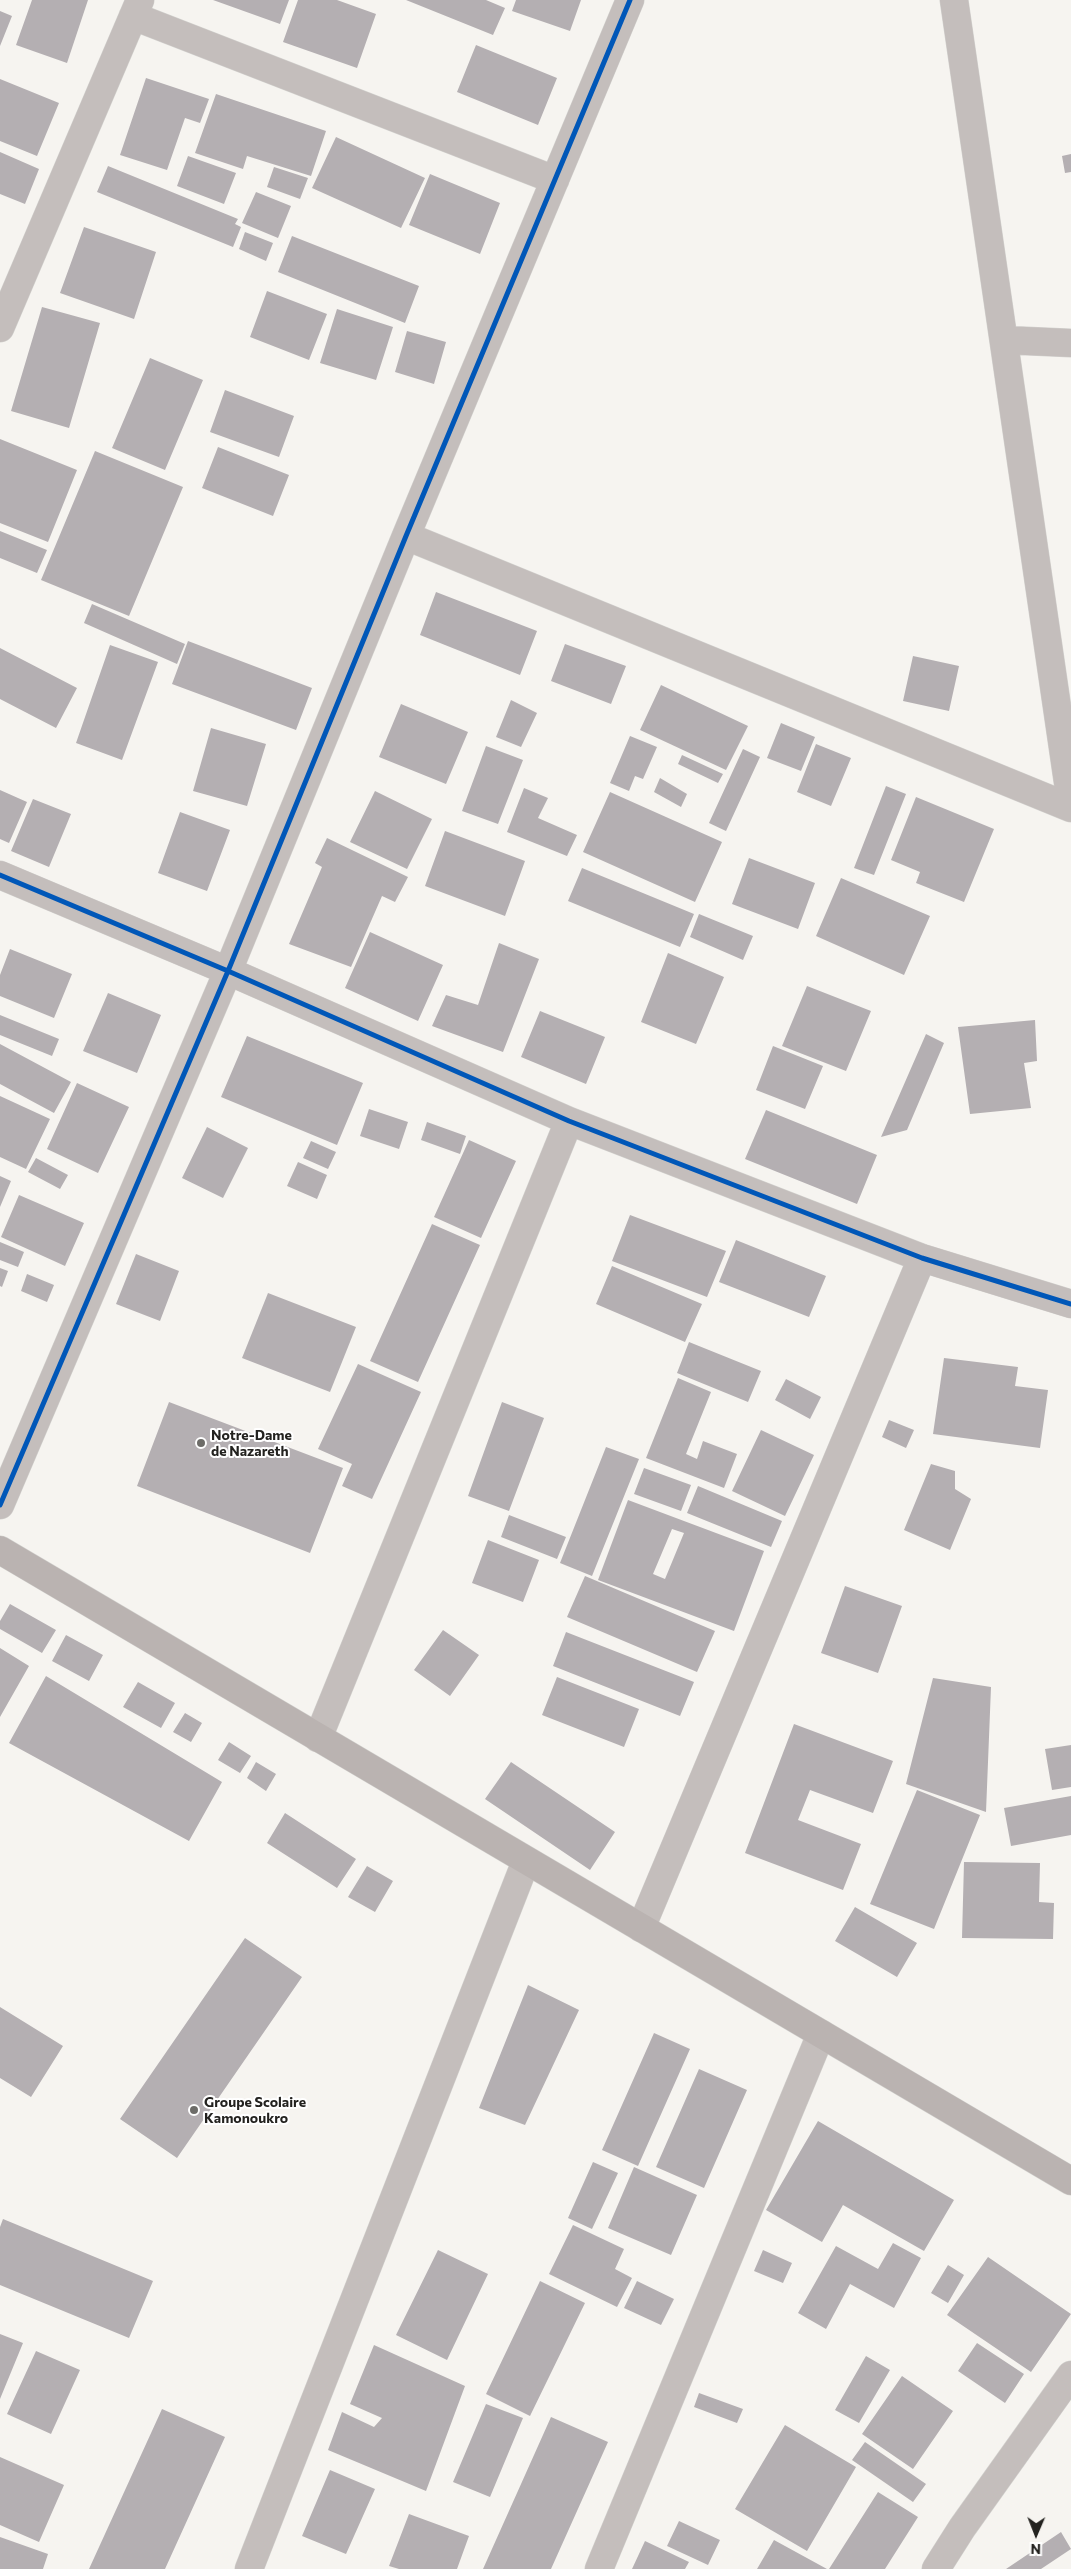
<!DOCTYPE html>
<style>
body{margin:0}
#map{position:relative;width:1071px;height:2569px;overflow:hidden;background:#f6f4f0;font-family:Commissioner,sans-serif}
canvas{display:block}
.north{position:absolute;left:1011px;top:2509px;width:50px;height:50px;-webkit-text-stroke:4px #fff;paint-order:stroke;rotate:181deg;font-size:14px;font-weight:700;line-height:20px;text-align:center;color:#23221f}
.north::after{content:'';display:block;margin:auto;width:18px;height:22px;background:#23221f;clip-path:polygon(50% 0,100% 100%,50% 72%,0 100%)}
</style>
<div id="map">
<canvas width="1071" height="2569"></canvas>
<div class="north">N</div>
</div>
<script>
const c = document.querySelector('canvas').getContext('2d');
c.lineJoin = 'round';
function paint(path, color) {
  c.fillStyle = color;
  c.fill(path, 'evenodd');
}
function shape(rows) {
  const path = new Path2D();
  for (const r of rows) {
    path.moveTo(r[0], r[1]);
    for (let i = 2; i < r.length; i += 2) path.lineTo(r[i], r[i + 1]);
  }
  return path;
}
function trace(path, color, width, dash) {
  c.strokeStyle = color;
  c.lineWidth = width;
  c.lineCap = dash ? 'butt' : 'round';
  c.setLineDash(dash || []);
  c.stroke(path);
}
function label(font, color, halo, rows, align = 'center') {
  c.font = font + ' Commissioner,sans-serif';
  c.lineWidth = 4;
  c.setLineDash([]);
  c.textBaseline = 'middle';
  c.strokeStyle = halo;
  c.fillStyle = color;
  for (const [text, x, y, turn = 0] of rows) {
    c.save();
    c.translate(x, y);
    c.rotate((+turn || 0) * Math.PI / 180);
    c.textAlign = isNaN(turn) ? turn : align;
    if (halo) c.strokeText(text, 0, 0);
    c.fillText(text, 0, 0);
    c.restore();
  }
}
const building = shape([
 [32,0,88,0,67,63,16,45],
 [213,0,289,0,280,24],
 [298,0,337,0,376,14,357,68,283,42],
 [406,0,486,0,505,8,493,35],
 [516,0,581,0,570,31,512,11],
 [0,11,12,16,0,46],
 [476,45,557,78,538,125,457,92],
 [146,78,209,99,200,123,185,118,167,170,120,155],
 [0,79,59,103,37,156,0,141],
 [216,94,326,131,311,176,247,156,243,169,195,153],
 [336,137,425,178,401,228,312,188],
 [0,152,39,169,25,204,0,194],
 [1071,154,1071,172,1065,173,1062,156],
 [188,156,236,173,224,204,177,186],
 [108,166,238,219,235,224,241,227,233,247,97,192],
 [274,167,308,178,300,199,267,187],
 [430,174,500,203,480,254,409,225],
 [256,192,291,206,278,238,242,223],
 [84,227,156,252,134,319,60,293],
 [245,232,273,243,266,261,239,249],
 [292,236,419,286,405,323,278,272],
 [267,291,327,314,309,360,250,337],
 [42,307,100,323,69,428,11,411],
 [337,309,393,327,376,380,320,363],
 [407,331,446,342,434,384,395,372],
 [150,358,203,380,165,470,112,448],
 [225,390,294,416,279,457,210,432],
 [0,439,77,470,48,542,0,523],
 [218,447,289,475,273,516,202,488],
 [95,451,183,487,129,616,41,580],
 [0,531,47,550,37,573,0,558],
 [436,592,537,631,520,675,420,635],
 [92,604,185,644,177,664,84,623],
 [188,641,312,688,296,730,172,684],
 [565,644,626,666,611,704,551,681],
 [110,645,158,662,122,760,76,743],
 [0,648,77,688,56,728,0,699],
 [913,656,959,666,949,711,903,701],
 [661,685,748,726,726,770,640,730],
 [511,700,537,713,521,747,496,737],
 [401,704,468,732,446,784,379,757],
 [781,723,815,737,801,771,767,758],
 [211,728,266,744,247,806,193,791],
 [630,736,657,747,643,779,635,776,629,791,610,783],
 [816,744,851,758,831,806,797,792],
 [486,746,523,760,498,824,462,811],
 [743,749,760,757,726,831,709,823],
 [682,755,723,774,718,783,678,764],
 [660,778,687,794,681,807,654,792],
 [886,786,906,794,874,875,854,868],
 [524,788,548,798,538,818,577,835,567,856,507,832],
 [0,790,27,802,9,843,0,839],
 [375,791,432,819,407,869,350,842],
 [610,792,722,842,695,902,583,852],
 [916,797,994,829,964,902,916,883,920,872,891,860],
 [33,799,71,814,49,867,11,851],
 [180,812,230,830,207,891,158,873],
 [445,831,525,861,505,916,425,886],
 [327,838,408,877,395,902,382,896,351,967,289,944,322,867,315,863],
 [749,858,815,883,798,929,732,904],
 [582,868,694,914,680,947,568,901],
 [841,878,930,916,904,975,816,936],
 [699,914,753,936,743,960,690,937],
 [370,932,443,965,418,1021,345,988],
 [499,943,539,959,503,1052,432,1026,446,995,478,1005],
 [10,949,72,974,54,1018,0,996,0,975],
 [668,953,724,977,696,1044,641,1022],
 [807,986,871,1011,846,1071,782,1046],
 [108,993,161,1015,137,1073,83,1051],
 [540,1011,605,1037,586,1084,521,1057],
 [0,1015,59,1039,52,1056,0,1035],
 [1035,1020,1037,1061,1024,1063,1031,1108,970,1114,958,1027],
 [926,1034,944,1043,907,1130,881,1137],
 [247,1036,363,1083,337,1145,221,1097],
 [0,1044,71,1082,54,1113,0,1084],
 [773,1046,823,1066,805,1109,756,1090],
 [77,1083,129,1107,98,1173,47,1149],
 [0,1096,50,1119,26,1169,0,1157],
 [369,1109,408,1122,399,1149,360,1136],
 [766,1110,877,1155,857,1204,745,1159],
 [427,1122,466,1136,460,1154,421,1140],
 [207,1127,248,1148,223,1198,182,1178],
 [469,1140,516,1161,481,1238,434,1217],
 [311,1141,336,1152,328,1169,303,1158],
 [36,1158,68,1175,60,1189,28,1172],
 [298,1162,327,1175,317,1199,287,1186],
 [0,1176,11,1181,0,1207],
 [19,1195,84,1223,65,1266,1,1237],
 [630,1215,726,1251,707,1297,612,1261],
 [432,1224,480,1245,418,1382,370,1361],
 [736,1240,826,1276,809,1317,719,1282],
 [0,1242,24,1252,18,1267,0,1260],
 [136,1254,179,1271,160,1321,116,1304],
 [612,1266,702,1304,685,1342,596,1304],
 [0,1268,8,1271,2,1287,0,1286],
 [27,1274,54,1285,47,1302,21,1291],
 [268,1293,356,1327,330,1392,242,1358],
 [689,1342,761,1371,748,1402,677,1373],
 [944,1358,1018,1367,1015,1386,1048,1390,1040,1448,933,1434],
 [358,1364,421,1392,372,1499,342,1486,352,1464,318,1449],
 [678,1378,711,1392,686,1454,697,1459,703,1441,737,1454,724,1488,646,1458],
 [786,1379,821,1397,810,1419,775,1400],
 [169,1402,343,1468,310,1553,137,1486],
 [502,1402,544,1418,509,1511,468,1496],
 [889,1420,914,1430,906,1448,882,1437],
 [761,1430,814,1455,785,1516,732,1491],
 [606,1447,639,1459,592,1576,560,1563],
 [931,1464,955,1471,955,1489,971,1499,950,1550,904,1530],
 [644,1468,691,1485,681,1511,634,1494],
 [698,1486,782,1521,771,1547,687,1513],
 [628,1500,764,1551,734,1631,598,1580],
 [672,1529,684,1533,665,1579,653,1574],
 [509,1515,566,1537,557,1559,501,1537],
 [488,1540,539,1560,523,1602,472,1583],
 [585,1576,715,1631,697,1672,567,1617],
 [845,1586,902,1606,878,1673,821,1653],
 [10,1604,56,1630,42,1653,0,1629,0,1621],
 [443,1630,479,1655,450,1696,414,1670],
 [566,1632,694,1682,680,1716,553,1666],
 [66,1635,103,1655,89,1681,52,1661],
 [0,1648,29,1666,0,1717],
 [46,1676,222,1782,189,1841,9,1743],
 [557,1677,639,1709,624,1747,542,1715],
 [933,1678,991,1687,986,1812,906,1784],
 [138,1682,175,1703,161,1728,123,1707],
 [185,1713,202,1723,191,1742,173,1732],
 [794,1724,893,1761,873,1813,810,1790,798,1820,861,1844,843,1890,745,1853],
 [229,1742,251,1756,240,1773,218,1760],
 [1071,1745,1071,1787,1052,1790,1045,1749],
 [256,1762,276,1774,266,1791,247,1778],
 [511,1762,615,1832,590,1870,485,1799],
 [917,1790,980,1815,934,1929,870,1904],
 [1071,1796,1071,1835,1011,1846,1004,1808],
 [285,1813,356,1859,337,1888,267,1843],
 [964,1862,1040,1863,1039,1902,1054,1903,1053,1939,962,1938],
 [367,1866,393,1881,375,1912,348,1897],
 [855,1907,917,1943,897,1977,835,1941],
 [245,1938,302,1977,177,2158,120,2119],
 [528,1985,579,2010,525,2125,479,2108],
 [0,2007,63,2046,31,2097,0,2078],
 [654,2033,690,2049,638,2166,602,2150],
 [699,2069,747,2090,704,2188,656,2167],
 [818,2121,954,2200,924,2251,843,2205,822,2242,766,2210],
 [593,2162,618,2173,592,2229,568,2218],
 [634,2167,697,2195,671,2255,608,2228],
 [3,2219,153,2281,129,2338,0,2285,0,2227],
 [573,2225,624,2249,615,2269,632,2278,617,2307,549,2274],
 [893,2243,921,2258,894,2308,850,2284,826,2329,798,2313,836,2246,878,2269],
 [438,2250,488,2274,447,2360,396,2335],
 [763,2250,792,2263,783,2283,754,2271],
 [988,2257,1071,2314,1031,2372,947,2315],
 [948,2265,964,2275,948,2303,931,2293],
 [540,2281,585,2303,530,2416,486,2394],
 [637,2281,674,2299,661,2325,624,2308],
 [0,2334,23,2343,0,2399],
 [977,2343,1024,2374,1005,2403,958,2371],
 [374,2345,465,2386,426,2491,328,2450,342,2412,374,2427,382,2418,350,2404],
 [36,2351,80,2370,51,2434,7,2414],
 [866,2356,890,2370,859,2423,835,2410],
 [902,2376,953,2411,913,2469,862,2434],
 [699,2393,743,2409,737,2423,694,2407],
 [486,2404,523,2418,490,2497,453,2482],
 [162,2409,225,2437,165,2569,89,2569],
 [551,2417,608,2442,551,2569,483,2569],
 [785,2425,856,2467,807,2551,735,2509],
 [865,2442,926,2484,913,2502,852,2460],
 [0,2457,64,2485,39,2542,0,2525],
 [330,2470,375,2489,346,2554,302,2536],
 [878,2492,918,2517,885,2569,829,2569],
 [409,2514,469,2536,457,2569,399,2569,389,2566],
 [679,2521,720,2540,708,2565,667,2546],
 [1061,2532,1071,2549,1041,2569,1006,2569],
 [0,2537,48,2554,43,2569,0,2569],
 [774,2540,827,2569,757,2569],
 [645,2541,689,2562,685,2569,632,2569]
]);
const street = shape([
 [954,0,1071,803],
 [133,16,555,180],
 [0,328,140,0],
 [1004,340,1071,343],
 [406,536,1071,808],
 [0,875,228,971,569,1121,922,1258,1071,1304],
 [0,1505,228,971,406,536,630,0],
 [318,1738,569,1121],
 [641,1928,922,1258],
 [249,2569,526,1861],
 [599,2569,821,2034],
 [936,2569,962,2528,1071,2375]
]);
const secondary = shape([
 [0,1550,1071,2181]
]);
const cycleway = shape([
 [0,875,228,971,569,1121,922,1258,1071,1304],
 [0,1505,228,971,406,536,630,0]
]);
const markers = [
 [201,1443,5,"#6d6c68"],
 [194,2110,5,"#6d6c68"]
];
const poiNames = [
 ["Notre-Dame",211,1435],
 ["de Nazareth",211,1451],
 ["Groupe Scolaire",204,2102],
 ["Kamonoukro",204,2118]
];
paint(building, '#b4afb2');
trace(street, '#d3d2cf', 29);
trace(secondary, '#d3d2cf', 29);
trace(street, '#c4bebc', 28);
trace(secondary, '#bab3b1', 28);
trace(cycleway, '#0057b8', 5);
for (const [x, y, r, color] of markers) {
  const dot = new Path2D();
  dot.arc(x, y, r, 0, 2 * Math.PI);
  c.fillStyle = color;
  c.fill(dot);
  trace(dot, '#fff', 2);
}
label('bold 14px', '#23221f', '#fff', poiNames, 'left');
</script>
